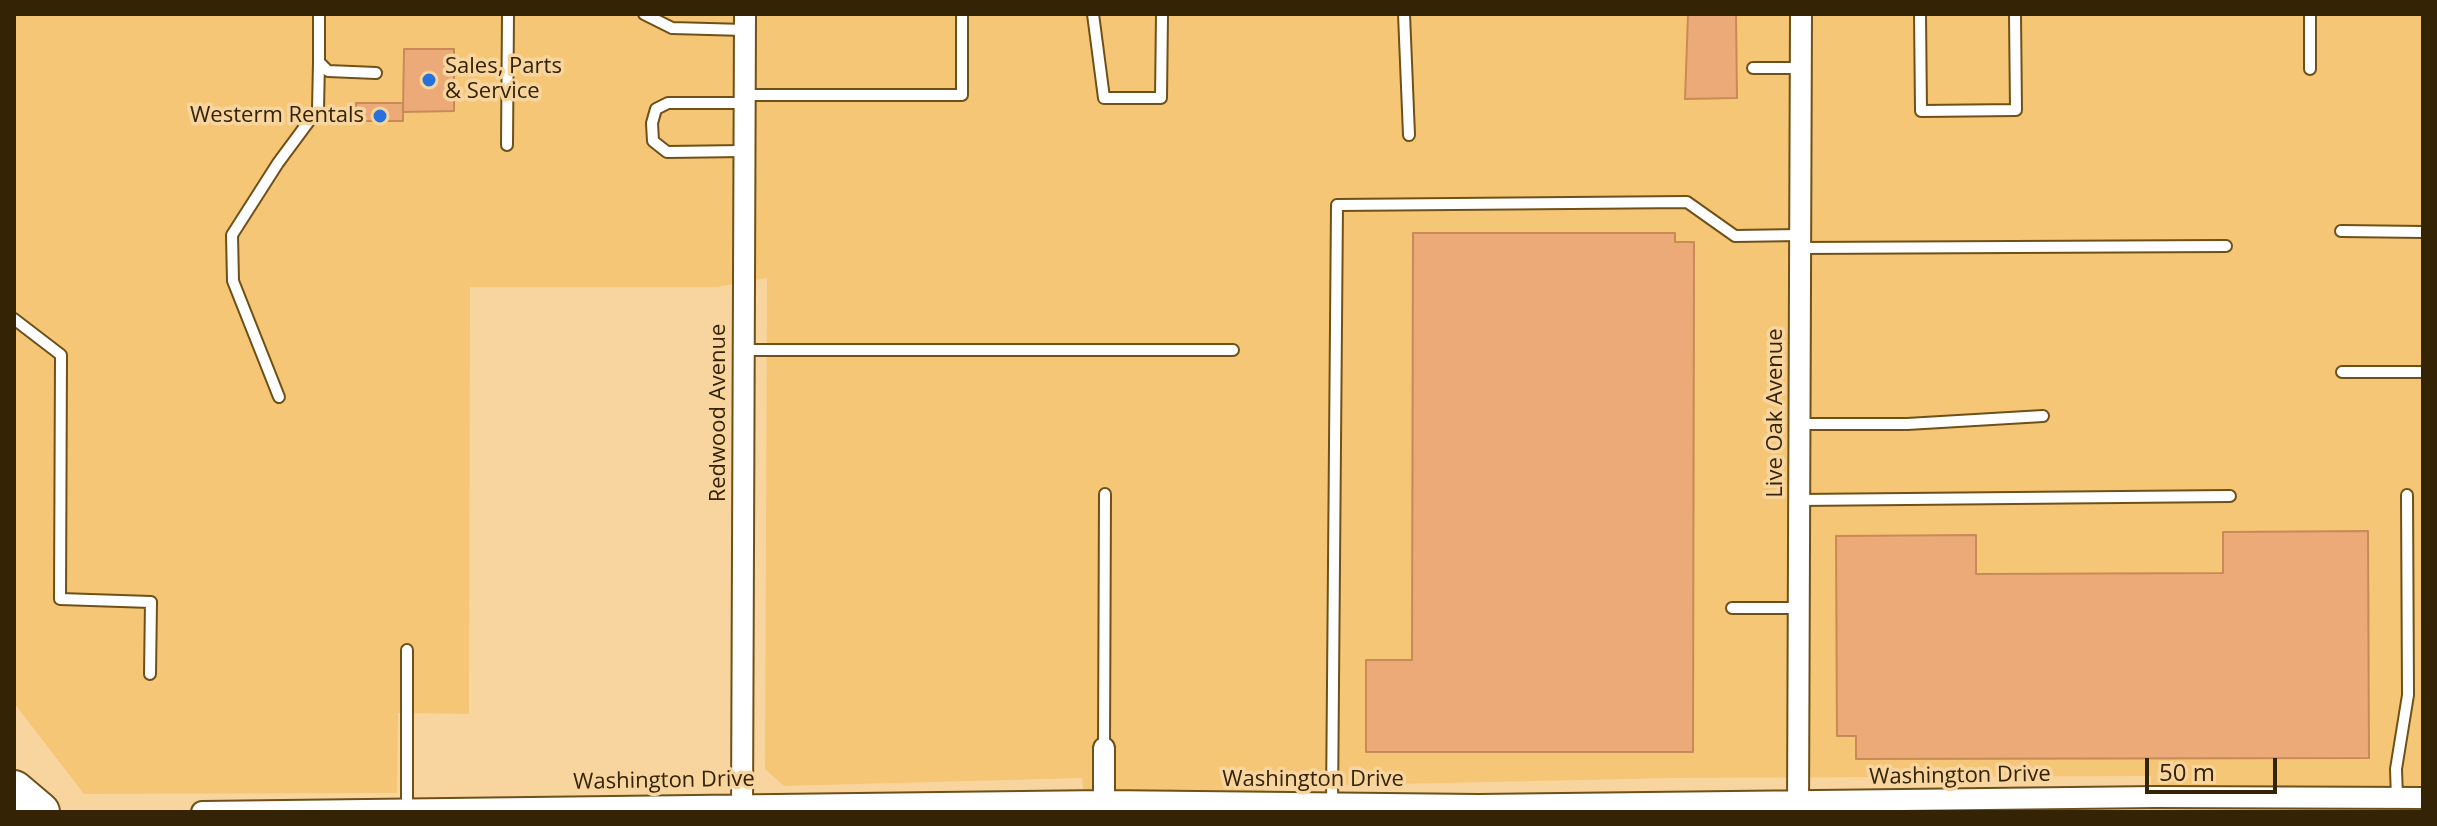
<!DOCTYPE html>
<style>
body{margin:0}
#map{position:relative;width:2437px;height:826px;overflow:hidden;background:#f8d59e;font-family:"Open Sans",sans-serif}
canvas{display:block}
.frame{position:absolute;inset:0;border:16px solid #342405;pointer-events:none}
.scale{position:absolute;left:2145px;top:758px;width:132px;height:36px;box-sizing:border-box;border:4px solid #342405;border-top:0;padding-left:10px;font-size:24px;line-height:28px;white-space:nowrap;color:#342405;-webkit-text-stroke:6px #f8d59e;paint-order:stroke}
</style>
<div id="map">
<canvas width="2437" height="826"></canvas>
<div class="frame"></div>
<div class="scale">50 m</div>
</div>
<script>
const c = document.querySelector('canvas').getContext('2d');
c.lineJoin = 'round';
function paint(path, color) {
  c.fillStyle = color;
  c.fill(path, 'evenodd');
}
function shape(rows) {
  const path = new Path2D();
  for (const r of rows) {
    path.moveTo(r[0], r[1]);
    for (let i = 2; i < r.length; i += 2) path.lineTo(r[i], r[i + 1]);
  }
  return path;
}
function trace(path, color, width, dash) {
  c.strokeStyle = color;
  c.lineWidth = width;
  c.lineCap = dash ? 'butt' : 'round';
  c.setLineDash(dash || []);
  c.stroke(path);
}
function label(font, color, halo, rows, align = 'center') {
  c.font = font + ' "Open Sans",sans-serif';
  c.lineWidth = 7;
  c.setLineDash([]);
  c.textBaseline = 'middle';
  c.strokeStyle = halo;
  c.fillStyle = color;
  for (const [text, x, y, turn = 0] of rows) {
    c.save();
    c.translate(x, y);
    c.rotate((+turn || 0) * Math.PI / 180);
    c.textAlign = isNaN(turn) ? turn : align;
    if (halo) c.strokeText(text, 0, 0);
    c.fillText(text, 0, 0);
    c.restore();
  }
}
const built = shape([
 [14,14,2423,14,2423,812,2150,812,2151,776,1673,778,1263,787,1269,812,1085,812,1082,778,784,786,765,769,767,278,717,287,470,287,469,714,398,713,397,793,84,794,14,703]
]);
const building = shape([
 [1688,14,1736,14,1737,98,1685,99,1688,14],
 [404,49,454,49,454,111,403,112,404,49],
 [356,103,403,103,403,121,356,121,356,103],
 [1413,233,1675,233,1675,242,1694,242,1693,752,1366,752,1366,660,1412,660,1413,233],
 [2368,531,2369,758,1856,759,1856,736,1837,736,1836,536,1976,535,1976,574,2223,573,2223,532,2368,531]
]);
const lane = shape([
 [319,14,319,62,328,71,376,73],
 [644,14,672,28,745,30],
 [1093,14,1104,98,1161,98,1162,14],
 [1404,14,1409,135],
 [1920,14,1921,111,2016,110,2015,14],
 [2310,14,2310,69],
 [1753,68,1801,68],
 [744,95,962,95,962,14],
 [507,145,508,14],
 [744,151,667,152,653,141,652,123,656,109,668,103,744,103],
 [2341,231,2423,232],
 [1801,248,2226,246],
 [14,319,61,355,60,599,151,602,150,674],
 [743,350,1233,350],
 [2342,372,2423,372],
 [279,397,233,281,232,235,278,163,318,109,319,62],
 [1800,424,1907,424,2043,416],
 [1799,500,2230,496],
 [1732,608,1799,608],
 [1104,748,1105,494],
 [2397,798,2396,769,2408,695,2407,495],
 [1332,804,1337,205,1687,202,1735,236,1800,235],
 [407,809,407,650]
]);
const street = shape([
 [1104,748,1104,801],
 [202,812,1104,801,1478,805,2156,797,2423,798],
 [742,812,745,14],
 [1798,812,1801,14]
]);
const highway = shape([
 [14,790,40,812]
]);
const markers = [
 [429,80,8,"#2871dd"],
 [380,116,8,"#2871dd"]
];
const poiNames = [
 ["Sales, Parts",445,67],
 ["& Service",445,92],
 ["Westerm Rentals",364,116,"right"]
];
const streetNames = [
 ["Redwood Avenue",719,413,-90],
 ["Live Oak Avenue",1776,413,-90],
 ["Washington Drive",1960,776,-1],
 ["Washington Drive",1313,780],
 ["Washington Drive",664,781,-1]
];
paint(built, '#f6c677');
paint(building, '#ebaa77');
trace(building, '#c88a57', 2);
trace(lane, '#6e5018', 14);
trace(street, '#6e5018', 24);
trace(highway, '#6e5018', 42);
trace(lane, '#fff', 10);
trace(street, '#fff', 20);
trace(highway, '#fff', 38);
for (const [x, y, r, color] of markers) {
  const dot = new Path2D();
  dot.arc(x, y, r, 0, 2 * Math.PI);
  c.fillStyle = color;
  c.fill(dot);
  trace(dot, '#f8d59e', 3);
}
label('22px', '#342405', '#f8d59e', poiNames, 'left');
label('22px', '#342405', '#f8d59e', streetNames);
</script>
